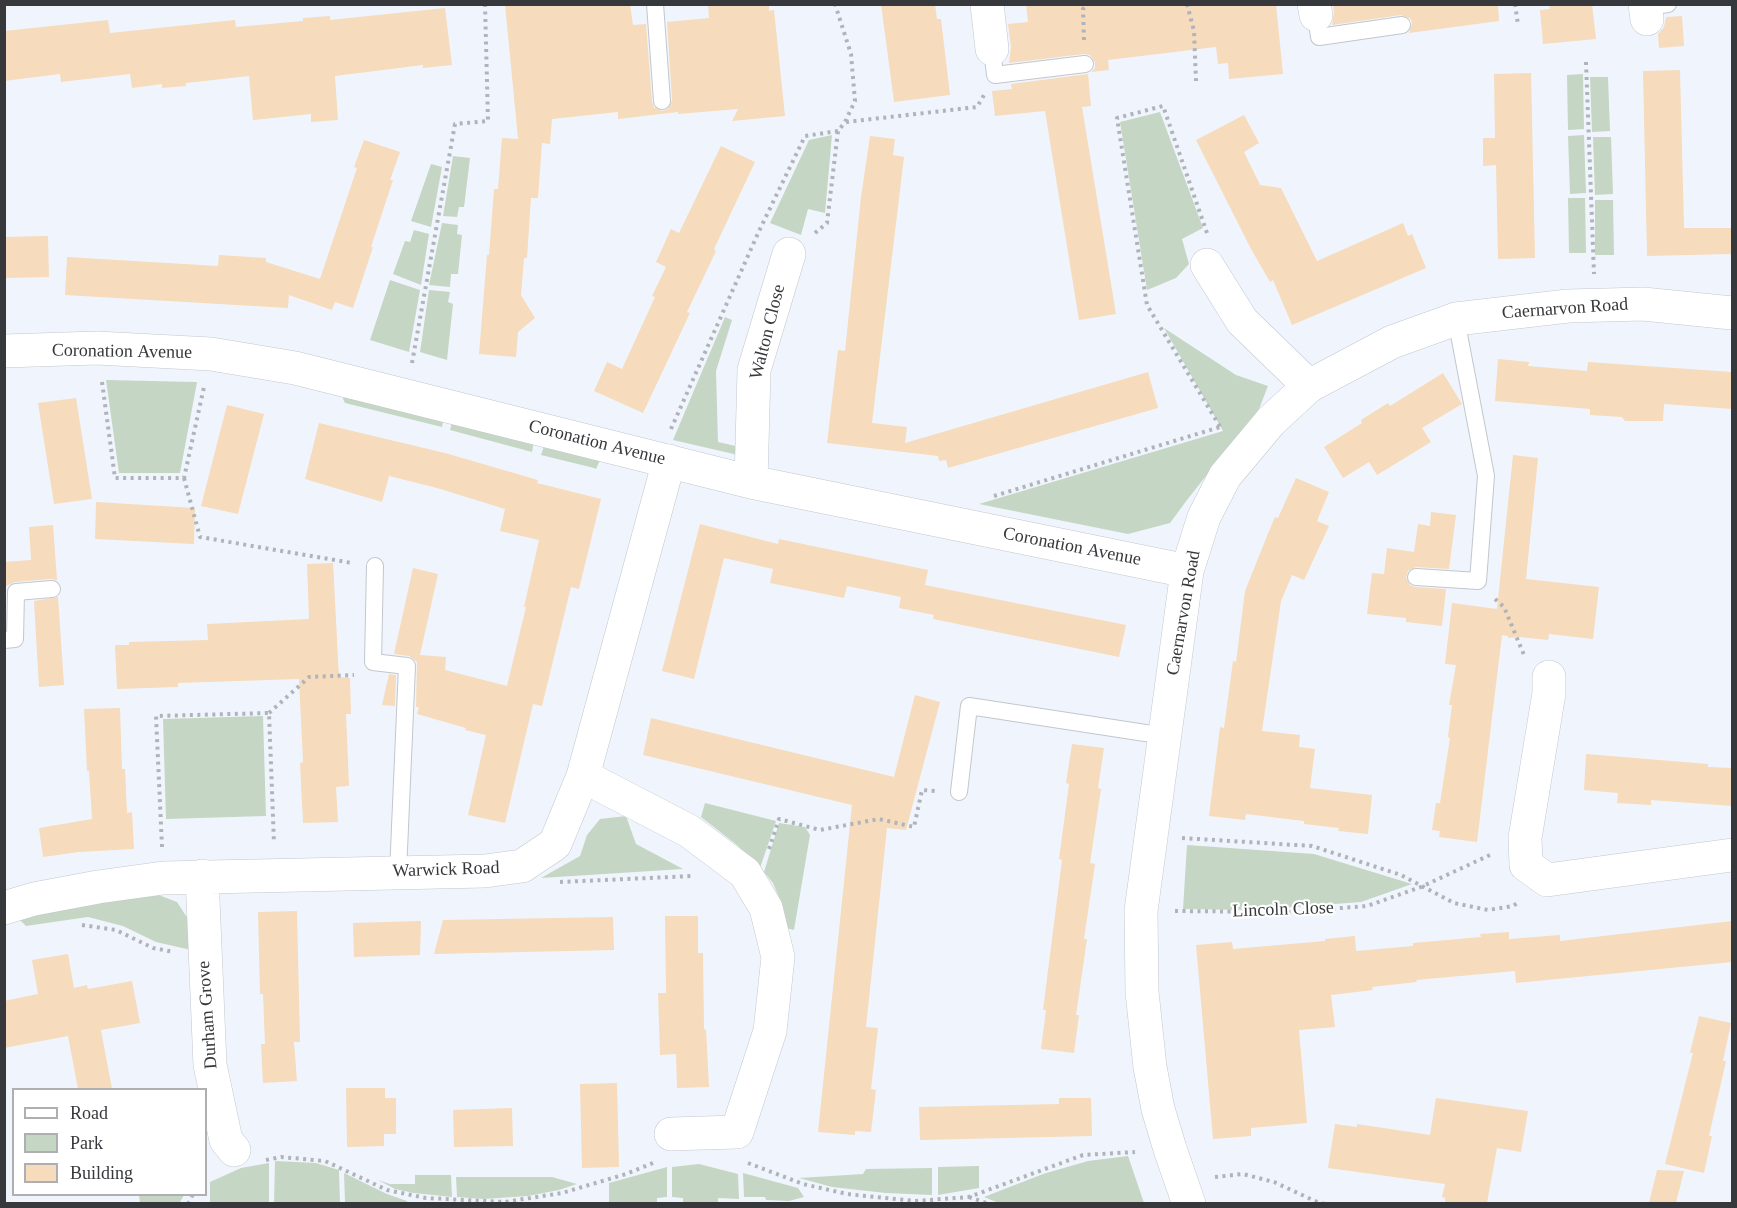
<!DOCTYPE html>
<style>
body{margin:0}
#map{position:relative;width:1737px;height:1208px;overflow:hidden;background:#f0f5fd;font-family:"Times New Roman",serif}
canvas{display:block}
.frame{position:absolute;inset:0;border:6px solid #36383b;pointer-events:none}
.legend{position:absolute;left:12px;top:1088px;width:195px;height:108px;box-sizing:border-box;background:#fff;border:2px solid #afafb1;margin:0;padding:8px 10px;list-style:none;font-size:18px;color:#36383b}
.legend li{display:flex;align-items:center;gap:12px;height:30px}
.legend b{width:30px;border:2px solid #afafb1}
</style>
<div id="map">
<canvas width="1737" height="1208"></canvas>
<div class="frame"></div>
<ul class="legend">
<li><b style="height:8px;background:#fff"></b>Road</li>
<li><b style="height:16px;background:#c5d6c4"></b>Park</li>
<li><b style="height:16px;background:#f6dbbc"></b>Building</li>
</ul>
</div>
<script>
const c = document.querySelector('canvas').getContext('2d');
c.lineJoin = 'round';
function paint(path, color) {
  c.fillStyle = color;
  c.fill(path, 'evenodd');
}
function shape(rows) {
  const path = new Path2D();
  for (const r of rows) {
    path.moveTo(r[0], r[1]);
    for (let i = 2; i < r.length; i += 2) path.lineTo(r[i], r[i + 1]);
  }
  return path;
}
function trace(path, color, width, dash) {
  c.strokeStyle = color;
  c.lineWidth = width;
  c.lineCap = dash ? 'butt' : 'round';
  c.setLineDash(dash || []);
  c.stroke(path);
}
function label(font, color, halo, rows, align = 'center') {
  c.font = font + ' "Times New Roman",serif';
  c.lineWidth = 4.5;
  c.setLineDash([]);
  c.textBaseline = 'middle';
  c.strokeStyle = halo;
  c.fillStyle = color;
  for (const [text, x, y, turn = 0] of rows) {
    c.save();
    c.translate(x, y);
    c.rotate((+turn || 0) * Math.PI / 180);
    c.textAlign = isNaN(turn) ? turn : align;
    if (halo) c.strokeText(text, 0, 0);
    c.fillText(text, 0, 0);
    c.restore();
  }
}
const green = shape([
 [1583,74,1584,129,1568,130,1567,75],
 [1590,77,1608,77,1610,131,1592,132],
 [1160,112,1203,228,1182,239,1189,264,1176,278,1147,290,1120,122],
 [832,135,825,213,808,209,801,235,770,223,809,140],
 [1584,135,1586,193,1570,194,1568,136],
 [1593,137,1611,137,1613,194,1595,195],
 [453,156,470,158,464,207,459,207,457,217,443,216],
 [431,164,442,167,431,227,411,221],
 [1568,198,1585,198,1586,253,1569,253],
 [1595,200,1613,200,1614,255,1595,255],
 [442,223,458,225,457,234,462,235,458,274,451,274,450,287,429,285],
 [414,230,429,234,421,285,393,274,405,241,410,242],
 [390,280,420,290,409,352,370,340],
 [429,290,450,292,448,302,453,304,447,360,420,352],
 [725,317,732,320,716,371,718,442,744,448,738,455,673,440],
 [1164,328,1236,375,1268,386,1259,409,1187,500,1170,523,1128,534,979,504,1223,431],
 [106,380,197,382,180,473,119,473],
 [346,391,444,417,442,427,345,403,343,399],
 [453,418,534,441,532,452,450,430],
 [545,443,600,460,596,469,594,468,541,455],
 [263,716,266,816,166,819,163,719],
 [705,803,776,821,760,868,737,845,701,817],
 [626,816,636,844,683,869,541,878,580,856,587,835,600,819],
 [779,823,805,827,810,835,794,930,786,928,785,915,778,895,773,883,764,872],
 [1187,845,1314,854,1412,884,1361,902,1255,910,1183,909],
 [156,894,177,902,192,925,191,950,156,942,123,926,88,917,26,926,19,919,47,908],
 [1128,1156,1144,1203,1001,1204,984,1197,1043,1174,1088,1161],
 [275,1161,316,1163,339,1170,340,1203,274,1203],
 [269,1163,269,1203,210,1203,210,1182,241,1168],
 [699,1164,738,1174,739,1199,718,1198,718,1202,683,1203,683,1198,672,1197,672,1167],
 [979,1166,979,1188,938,1195,938,1167],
 [667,1167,667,1197,657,1198,657,1203,609,1203,609,1183],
 [932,1168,932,1195,886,1193,832,1187,799,1178,863,1174,866,1169],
 [344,1173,387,1194,407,1201,407,1203,345,1202],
 [743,1173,798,1188,804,1197,789,1201,766,1200,765,1197,744,1197],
 [415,1175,451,1175,452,1197,414,1193,395,1189,378,1180,390,1184,415,1184],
 [456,1177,552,1177,577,1184,559,1190,528,1196,484,1199,457,1197],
 [139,1195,139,1194,184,1195,179,1204,140,1203]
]);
const building = shape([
 [505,4,630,4,633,25,646,24,652,102,654,107,662,111,668,109,672,100,667,22,709,18,708,4,769,4,769,11,774,10,785,116,732,121,738,109,678,114,678,112,618,119,618,112,552,119,550,144,542,143,538,198,531,198,527,258,524,258,521,295,535,318,518,332,516,357,479,354,487,255,489,255,494,189,498,189,502,138,518,139],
 [881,4,935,4,937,19,941,19,950,95,894,102],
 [1026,4,1115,4,1115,6,1276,4,1283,74,1229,79,1228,63,1218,64,1216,47,1108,60,1109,70,1091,72,1095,68,1095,62,1090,55,1084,54,1009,63,1011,47,1008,24,1028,22],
 [1333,4,1498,4,1499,21,1409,33,1412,24,1411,19,1401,15,1332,25,1334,12],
 [1549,4,1592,4,1596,39,1543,44,1540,10,1550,9],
 [445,8,452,65,423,68,423,65,335,76,338,120,311,122,311,114,253,120,249,76,186,83,186,86,162,88,162,84,132,88,130,74,61,82,60,74,4,81,4,31,108,20,110,33,235,20,236,27,303,21,303,18,330,16,330,20],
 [1682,16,1684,46,1659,48,1658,34,1664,27,1666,17],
 [1680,70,1684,228,1732,228,1732,254,1647,256,1643,71],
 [1531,73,1535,258,1498,259,1496,165,1483,166,1483,138,1495,138,1494,74],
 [1088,74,1091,106,1082,107,1116,314,1079,320,1045,111,995,116,992,91,1012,89,1011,84],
 [1244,115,1259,143,1244,152,1260,185,1281,188,1317,261,1403,223,1408,236,1412,234,1426,268,1292,325,1273,280,1270,282,1251,249,1196,140],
 [870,136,895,139,893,155,904,157,872,423,907,427,905,443,1148,372,1158,408,948,468,946,460,939,461,938,456,827,443,838,350,845,351,861,197],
 [364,140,400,152,390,180,393,180,371,247,373,247,353,308,335,302,332,310,289,295,288,308,65,295,67,257,218,266,219,255,266,258,266,262,320,279,357,168,354,167],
 [721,146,755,162,714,249,716,251,687,312,690,313,643,413,594,391,607,362,622,369,655,297,652,296,666,267,656,262,671,229,679,233],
 [48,236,49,277,4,278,4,237],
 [1498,359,1529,362,1528,366,1587,371,1588,362,1732,372,1732,409,1664,404,1663,421,1625,421,1622,417,1590,415,1590,409,1495,401],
 [1443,373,1462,404,1422,428,1431,442,1377,475,1369,462,1343,478,1324,447,1362,423,1361,420,1388,403,1390,406],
 [76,398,92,499,54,504,38,403],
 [227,405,264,414,238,514,201,506],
 [319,423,445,453,538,480,537,483,601,499,579,589,571,587,542,706,533,704,505,823,468,815,486,735,465,730,466,728,417,714,419,707,416,707,417,662,409,656,394,654,413,568,438,574,420,655,446,657,445,670,507,686,526,607,524,607,539,540,500,531,505,509,437,488,389,476,382,502,305,479],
 [1513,455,1538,458,1526,579,1599,587,1593,639,1549,634,1548,640,1519,637,1508,638,1508,636,1502,635,1477,842,1439,837,1440,831,1432,830,1436,803,1440,803,1450,738,1448,737,1452,705,1449,705,1456,665,1445,664,1452,603,1497,609],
 [1296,478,1329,492,1317,521,1329,526,1304,580,1292,575,1281,601,1262,731,1300,735,1299,747,1315,749,1310,788,1372,795,1368,834,1338,831,1339,828,1304,824,1304,821,1246,814,1245,820,1209,816,1220,727,1224,728,1233,661,1236,662,1245,591,1269,531,1275,517,1278,518],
 [96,502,195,508,194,544,95,539],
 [1431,512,1456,515,1449,569,1416,567,1408,571,1406,577,1410,585,1415,587,1446,589,1442,626,1406,622,1406,618,1367,614,1372,573,1384,574,1387,548,1414,552,1418,524,1430,526],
 [700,524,778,544,779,539,928,570,925,585,1126,625,1119,657,933,619,934,615,899,608,901,597,847,586,844,598,770,583,773,569,724,558,694,679,662,671],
 [53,525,57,580,51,579,15,582,4,587,4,562,31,560,29,527],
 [333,563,339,677,350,678,351,714,346,714,349,786,336,787,338,822,303,823,300,763,303,762,299,679,178,683,178,687,117,689,115,645,129,645,129,642,208,640,207,624,309,619,307,564],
 [58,597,64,685,39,687,34,601],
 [389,674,396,675,395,706,382,705],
 [915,695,940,702,906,830,887,828,866,1027,878,1028,871,1089,876,1090,871,1132,855,1131,855,1135,818,1132,852,805,643,755,651,718,894,777],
 [120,708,122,769,125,769,127,813,132,812,134,849,79,852,43,857,39,828,92,819,89,771,87,771,84,709],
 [1072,744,1104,748,1098,788,1101,789,1090,863,1095,864,1084,939,1087,939,1076,1015,1079,1015,1074,1053,1041,1049,1046,1010,1043,1010,1062,860,1059,859,1069,784,1066,783],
 [1586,754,1708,764,1708,767,1732,768,1732,806,1651,800,1651,805,1617,803,1618,793,1584,790],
 [297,911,300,1042,294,1042,297,1081,263,1083,261,1044,265,1044,263,994,260,994,258,912],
 [665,916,698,916,698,953,703,953,704,1030,706,1029,709,1087,677,1088,676,1054,660,1055,658,993,666,993],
 [613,917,614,950,434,954,443,920],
 [421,921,420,955,354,957,353,923],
 [1732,921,1732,962,1516,983,1515,971,1416,980,1417,982,1372,987,1373,990,1331,995,1335,1027,1299,1030,1307,1123,1251,1128,1251,1136,1213,1139,1196,945,1232,942,1233,949,1325,941,1325,939,1355,936,1356,951,1413,946,1413,943,1481,937,1480,934,1509,932,1509,939,1560,935,1560,941],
 [68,954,74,988,87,985,88,989,132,981,140,1023,101,1030,112,1089,78,1089,68,1036,4,1048,4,1001,38,994,32,960],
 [1699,1016,1731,1023,1723,1061,1726,1061,1709,1136,1712,1136,1704,1173,1665,1164,1693,1053,1690,1053],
 [617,1083,619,1167,582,1168,580,1084],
 [346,1088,385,1088,385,1098,396,1098,396,1134,384,1134,384,1146,347,1147],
 [1059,1098,1091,1098,1092,1136,920,1140,919,1107,1059,1104],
 [1436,1098,1528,1111,1521,1152,1497,1148,1487,1203,1445,1203,1445,1198,1442,1197,1445,1184,1328,1168,1335,1124,1357,1127,1357,1124,1430,1135],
 [512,1108,513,1146,454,1147,453,1110],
 [1657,1170,1684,1171,1676,1203,1649,1203]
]);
const path = shape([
 [1187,4,1194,31,1196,81],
 [1515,4,1518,25],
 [1084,40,1083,9,1088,4],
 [1586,62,1594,274],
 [846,122,977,107,984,95],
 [815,233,827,223,838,131,845,122,855,101,851,54,835,4],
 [1207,233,1163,106,1117,118,1147,305,1222,430],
 [412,363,455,124,488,121,485,4],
 [102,382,115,478,184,478,204,387],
 [671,429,759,231,805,136,838,131],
 [184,478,200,537,352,563],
 [994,496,1220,427],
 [1495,599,1504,607,1524,655],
 [269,713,309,677,354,675],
 [1182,838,1312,846,1401,875,1454,903,1488,910,1513,906,1520,901],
 [162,847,156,716,269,713,274,843],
 [769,849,779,819,820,830,879,819,914,827,922,790,936,791],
 [560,882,693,876],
 [1175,911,1290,912,1367,906,1421,887,1492,854],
 [82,925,116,930,153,948,174,952],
 [266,1160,281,1157,325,1161,387,1190,426,1198,505,1202,562,1193,626,1174,653,1163],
 [748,1163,803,1184,847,1194,915,1201,969,1197,1083,1155,1135,1152],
 [1215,1177,1243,1174,1274,1182,1315,1201,1324,1204],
 [969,1197,989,1204],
 [188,1204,193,1194]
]);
const service = shape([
 [655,4,662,101],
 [1646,7,1668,4],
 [1316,15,1319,37,1402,25],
 [992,49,995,75,1085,64],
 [375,566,373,662,407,666,398,873],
 [1416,577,1478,581,1486,476,1456,319],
 [4,640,15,639,16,592,52,589],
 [959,792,969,706,1165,736]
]);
const minor = shape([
 [987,4,992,49],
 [1314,4,1316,15],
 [1645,4,1647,19],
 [1207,265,1242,321,1309,386],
 [4,351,97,348,211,354,295,368,751,482,1187,571],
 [751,482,754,370,789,254],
 [1549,677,1549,693,1525,838,1526,865,1547,880,1732,855],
 [583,776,689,831,745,873,766,908,778,957,770,1031,737,1132,671,1134],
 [202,876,210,1065,226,1140,234,1150],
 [4,908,34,899,98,887,163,878,485,871,522,866,555,844,583,776,669,461],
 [1189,1204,1170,1149,1158,1109,1150,1067,1142,992,1141,911,1187,571,1204,517,1225,476,1271,421,1309,386,1392,342,1456,319,1568,306,1643,304,1732,313]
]);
const streetNames = [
 ["Caernarvon Road",1565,309,-4],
 ["Walton Close",768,332,-76],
 ["Coronation Avenue",122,352,1],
 ["Coronation Avenue",597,443,14],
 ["Coronation Avenue",1072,547,11],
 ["Caernarvon Road",1184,613,-80],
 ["Warwick Road",446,870,-2],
 ["Lincoln Close",1283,910,-2],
 ["Durham Grove",208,1015,-94]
];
paint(green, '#c5d6c4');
paint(building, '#f6dbbc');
trace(service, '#c2c7ce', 18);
trace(minor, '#c2c7ce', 34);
trace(path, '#b0b4ba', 4, [3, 4.5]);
trace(service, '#fff', 16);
trace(minor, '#fff', 33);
label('18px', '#36383b', '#fff', streetNames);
</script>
